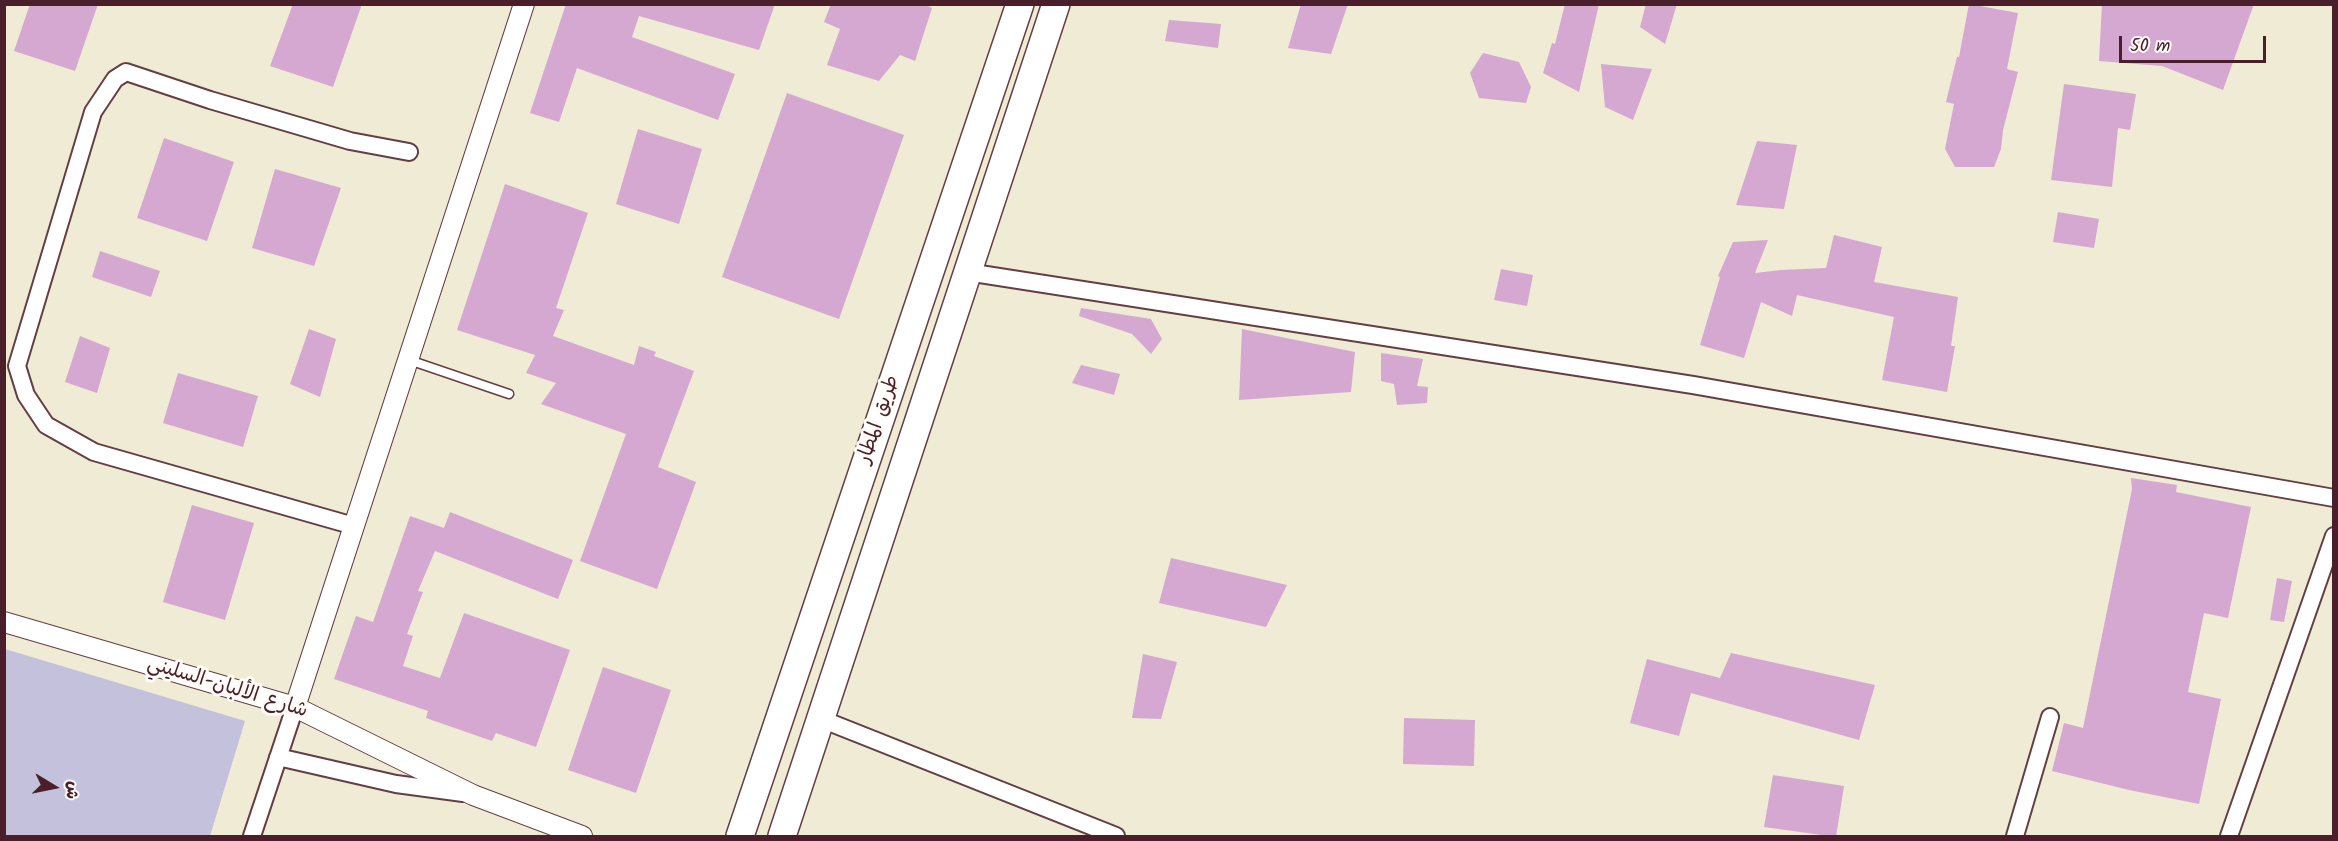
<!DOCTYPE html>
<meta charset="utf-8">
<style>
body{margin:0}
#map{position:relative;width:2338px;height:841px;overflow:hidden;background:#f0ebd4;font-family:Kalam,"Playpen Sans Arabic",sans-serif}
canvas{display:block}
.frame{position:absolute;inset:0;border:6px solid #4a1f2b;pointer-events:none}
.north{position:absolute;left:24px;top:757px;width:60px;height:60px;-webkit-text-stroke:4px #fdfcf7;paint-order:stroke;rotate:100deg;font-size:16px;font-weight:700;line-height:24px;text-align:center;color:#4a1f2b}
.north::after{content:'';display:block;margin:auto;width:21px;height:27px;background:#4a1f2b;clip-path:polygon(50% 0,100% 100%,50% 72%,0 100%)}
.scale{position:absolute;left:2119px;top:36px;width:147px;height:27px;box-sizing:border-box;border:3px solid #4a1f2b;border-top:0;padding-left:8px;font-size:18px;line-height:21px;white-space:nowrap;color:#4a1f2b;-webkit-text-stroke:4px #fdfcf7;paint-order:stroke}
</style>
<div id="map">
<canvas width="2338" height="841"></canvas>
<div class="frame"></div>
<div class="north">ش</div>
<div class="scale">50 m</div>
</div>
<script>
const c = document.querySelector('canvas').getContext('2d');
c.lineJoin = 'round';
function paint(path, color) {
  c.fillStyle = color;
  c.fill(path, 'evenodd');
}
function shape(rows) {
  const path = new Path2D();
  for (const r of rows) {
    path.moveTo(r[0], r[1]);
    for (let i = 2; i < r.length; i += 2) path.lineTo(r[i], r[i + 1]);
  }
  return path;
}
function trace(path, color, width, dash) {
  c.strokeStyle = color;
  c.lineWidth = width;
  c.lineCap = dash ? 'butt' : 'round';
  c.setLineDash(dash || []);
  c.stroke(path);
}
function label(font, color, halo, rows, align = 'center') {
  c.font = font + ' Kalam,"Playpen Sans Arabic",sans-serif';
  c.lineWidth = 6;
  c.setLineDash([]);
  c.textBaseline = 'middle';
  c.strokeStyle = halo;
  c.fillStyle = color;
  for (const [text, x, y, turn = 0] of rows) {
    c.save();
    c.translate(x, y);
    c.rotate((+turn || 0) * Math.PI / 180);
    c.textAlign = isNaN(turn) ? turn : align;
    if (halo) c.strokeText(text, 0, 0);
    c.fillText(text, 0, 0);
    c.restore();
  }
}
const industrial = shape([
 [5,649,245,721,210,836,5,836]
]);
const building = shape([
 [30,4,98,4,75,71,14,51],
 [293,4,362,4,333,87,270,66],
 [566,4,775,4,759,50,639,16,632,37,735,74,718,120,577,68,559,122,530,113],
 [831,4,924,4,932,8,915,61,900,55,879,81,827,65,840,29,824,22],
 [1301,4,1348,4,1331,54,1288,48],
 [1565,4,1599,4,1579,92,1543,73,1552,43,1555,44],
 [1646,4,1677,4,1665,44,1640,27],
 [1969,4,2018,13,2007,69,2018,72,2003,130,2001,149,1994,167,1955,167,1945,149,1954,104,1946,102,1957,57,1959,57],
 [2102,4,2254,4,2223,90,2162,66,2099,61],
 [1169,20,1221,24,1218,48,1165,41],
 [1483,53,1519,62,1531,87,1526,103,1479,98,1470,73],
 [1601,64,1652,69,1633,120,1605,107],
 [2064,84,2136,94,2130,130,2118,128,2112,187,2051,180],
 [787,93,904,135,839,319,722,277],
 [638,129,702,149,679,224,616,204],
 [164,138,234,162,207,241,137,218],
 [1757,141,1797,145,1784,209,1736,205],
 [275,169,341,188,314,266,252,248],
 [505,184,588,213,556,308,564,310,553,336,634,365,639,346,656,352,654,356,694,371,658,467,696,482,657,589,580,561,626,434,541,404,556,383,526,373,535,355,457,330],
 [2058,212,2099,219,2094,248,2053,242],
 [1834,235,1882,247,1874,282,1958,297,1951,346,1955,346,1947,392,1882,380,1894,317,1797,295,1792,316,1761,302,1744,358,1700,345,1720,277,1718,276,1733,242,1768,240,1755,273,1781,270,1826,268],
 [100,251,160,271,151,297,92,277],
 [1501,269,1533,275,1527,306,1494,300],
 [1081,308,1151,319,1162,339,1151,354,1132,334,1079,316],
 [309,329,336,339,320,397,290,384],
 [1242,329,1355,352,1351,392,1239,400],
 [80,336,110,348,97,393,65,382],
 [1381,353,1423,359,1417,386,1428,387,1427,403,1397,405,1394,384,1381,381],
 [1081,365,1120,374,1114,395,1072,383],
 [178,373,258,396,243,447,163,423],
 [2131,478,2177,485,2176,492,2251,507,2228,618,2204,613,2188,692,2221,699,2199,804,2129,790,2052,771,2064,723,2083,728,2132,489],
 [192,505,254,523,225,620,163,602],
 [450,512,573,560,558,599,435,551,418,591,423,592,407,634,413,636,403,666,440,678,464,613,570,650,536,747,496,733,492,741,426,718,428,711,334,679,356,616,373,622,410,516,444,528],
 [1171,558,1287,585,1266,627,1159,603],
 [2277,578,2292,581,2284,622,2270,620],
 [1731,653,1875,685,1859,740,1691,693,1679,736,1630,723,1647,659,1720,678],
 [1143,654,1177,662,1161,719,1132,718],
 [603,667,671,690,636,793,568,770],
 [1404,718,1475,720,1474,766,1403,764],
 [1773,775,1844,786,1836,837,1764,827]
]);
const service = shape([
 [409,360,509,394]
]);
const minor = shape([
 [967,272,1693,385,2334,498],
 [354,526,94,452,46,425,26,395,17,366,93,112,115,79,126,72,210,100,350,141,409,152],
 [821,719,1116,836],
 [278,757,396,784,463,793],
 [252,836,295,707],
 [2015,836,2050,717],
 [2229,836,2334,536]
]);
const tertiary = shape([
 [4,622,295,707,473,795,582,836],
 [295,707,524,4]
]);
const trunk = shape([
 [740,836,1020,4],
 [782,836,1056,4]
]);
const streetNames = [
 ["طريق المطار",880,420,-71],
 ["شارع الألبان-السليني",227,689,17]
];
paint(industrial, '#c3c1db');
paint(building, '#d5a8d2');
trace(service, '#633e44', 11);
trace(minor, '#633e44', 20);
trace(tertiary, '#633e44', 22);
trace(trunk, '#633e44', 30);
trace(service, '#fff', 8);
trace(minor, '#fff', 16);
trace(tertiary, '#fff', 20);
trace(trunk, '#fff', 27);
label('20px', '#4a1f2b', '#fdfcf7', streetNames);
</script>
